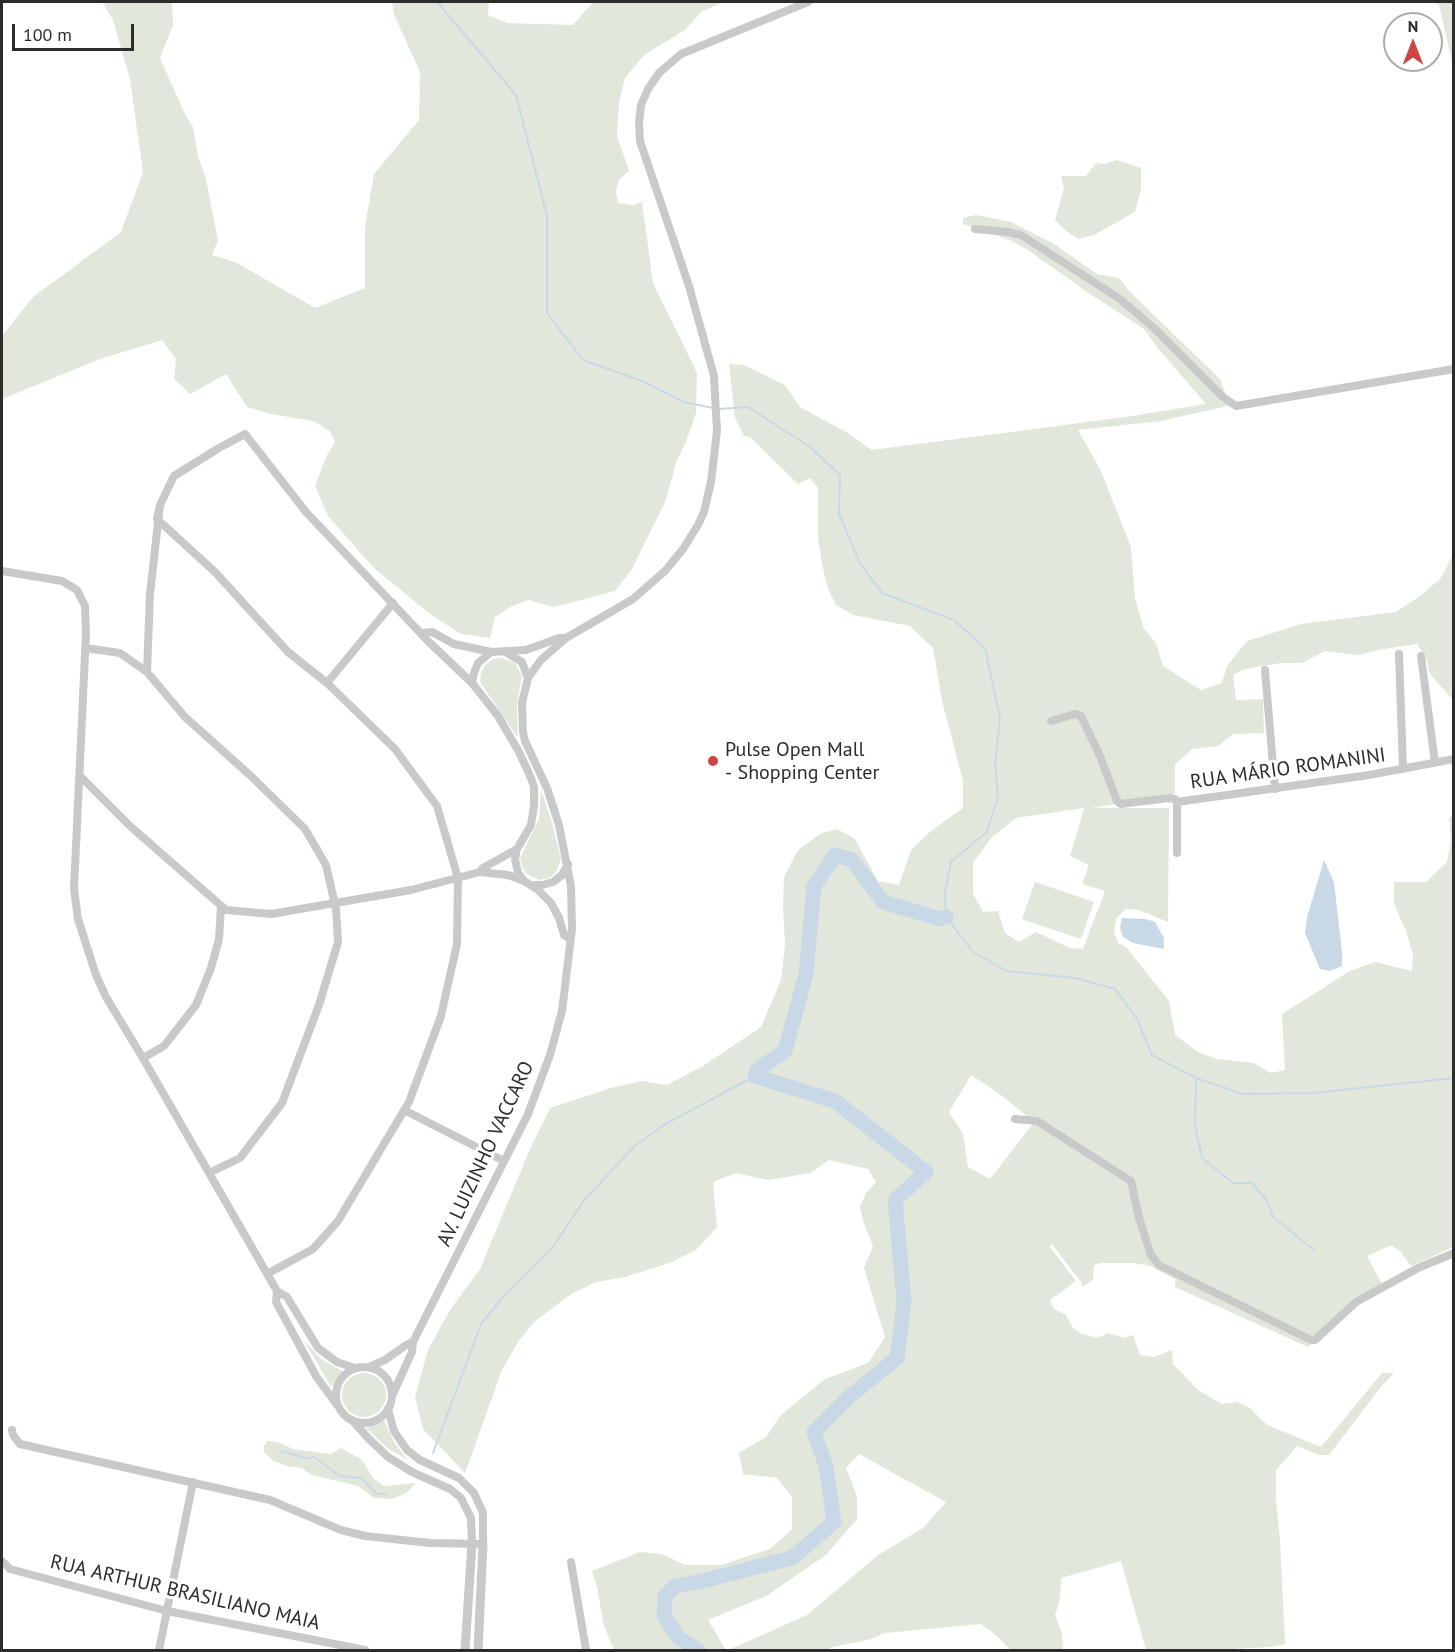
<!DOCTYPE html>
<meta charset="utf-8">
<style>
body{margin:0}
#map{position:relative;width:1455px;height:1652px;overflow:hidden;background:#fff;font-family:"PT Sans",sans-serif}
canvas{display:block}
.frame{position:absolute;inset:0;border:3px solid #2c2c2c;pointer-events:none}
.north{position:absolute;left:1383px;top:12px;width:60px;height:60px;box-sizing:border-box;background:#fff;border:2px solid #ababab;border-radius:50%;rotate:0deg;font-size:16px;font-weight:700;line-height:24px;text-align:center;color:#2c2c2c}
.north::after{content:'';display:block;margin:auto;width:21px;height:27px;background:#ce4442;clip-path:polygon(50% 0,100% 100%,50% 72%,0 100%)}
.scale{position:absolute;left:12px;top:24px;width:122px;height:27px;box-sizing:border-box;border:3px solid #2c2c2c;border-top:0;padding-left:8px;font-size:18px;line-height:21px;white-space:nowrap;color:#2c2c2c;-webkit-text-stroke:4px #fff;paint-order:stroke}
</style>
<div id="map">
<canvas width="1455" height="1652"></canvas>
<div class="frame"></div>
<div class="north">N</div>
<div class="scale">100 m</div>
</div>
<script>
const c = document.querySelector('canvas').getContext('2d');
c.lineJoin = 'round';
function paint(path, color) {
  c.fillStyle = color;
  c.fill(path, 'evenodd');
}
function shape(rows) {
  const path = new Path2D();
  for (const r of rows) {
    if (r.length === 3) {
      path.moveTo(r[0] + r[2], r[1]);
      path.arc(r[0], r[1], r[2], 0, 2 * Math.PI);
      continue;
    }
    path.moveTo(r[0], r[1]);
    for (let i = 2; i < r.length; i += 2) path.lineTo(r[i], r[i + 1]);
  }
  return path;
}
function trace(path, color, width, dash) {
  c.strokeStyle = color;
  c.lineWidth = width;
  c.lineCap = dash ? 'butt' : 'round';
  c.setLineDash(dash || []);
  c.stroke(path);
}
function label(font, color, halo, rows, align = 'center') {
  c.font = font + ' "PT Sans",sans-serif';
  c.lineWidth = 6;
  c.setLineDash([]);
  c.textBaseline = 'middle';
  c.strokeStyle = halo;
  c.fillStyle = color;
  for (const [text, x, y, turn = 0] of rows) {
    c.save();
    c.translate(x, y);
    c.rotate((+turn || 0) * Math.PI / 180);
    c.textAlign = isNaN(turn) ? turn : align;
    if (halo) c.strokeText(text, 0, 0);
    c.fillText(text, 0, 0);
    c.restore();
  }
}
const green = shape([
 [102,2,172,2,173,25,160,58,185,114,193,127,198,156,206,179,218,240,212,255,235,262,315,308,365,288,365,227,374,174,419,120,420,72,394,15,392,2,489,2,488,15,507,23,573,25,593,2,724,2,701,12,685,30,644,55,625,78,619,103,617,136,629,171,619,180,616,191,618,203,632,205,642,202,653,283,697,373,696,413,686,441,676,463,666,500,632,569,615,591,554,607,528,600,510,607,495,617,490,638,461,634,430,614,374,568,328,516,315,486,326,457,335,442,330,431,313,421,271,414,247,407,226,374,190,394,174,379,176,359,162,340,100,359,2,399,2,336,33,297,121,232,143,172,130,79,113,20],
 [1432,2,1453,2,1453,5,1451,5,1454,16,1453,66,1439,5],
 [1117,160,1141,168,1141,189,1135,212,1094,235,1078,239,1065,230,1055,220,1064,188,1061,176,1086,176,1096,163,1104,164],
 [976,215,1011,222,1054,244,1097,274,1119,278,1129,291,1221,380,1226,396,1236,404,1161,421,1078,430,1100,469,1131,547,1135,599,1144,629,1156,643,1163,666,1201,690,1222,683,1227,666,1247,641,1301,624,1396,612,1420,596,1440,579,1453,555,1453,700,1430,674,1427,660,1417,644,1378,650,1358,655,1325,651,1302,663,1281,663,1245,669,1233,675,1236,700,1263,699,1264,733,1233,734,1218,746,1192,749,1175,765,1175,794,1091,808,1169,808,1168,922,1139,910,1125,909,1116,919,1114,932,1118,943,1126,947,1169,1001,1175,1035,1198,1052,1217,1059,1254,1063,1271,1073,1285,1070,1282,1014,1350,971,1375,962,1412,971,1413,955,1406,931,1394,904,1394,882,1426,882,1447,862,1451,841,1449,818,1453,815,1454,1173,1452,1175,1453,1247,1411,1266,1401,1252,1391,1245,1367,1256,1382,1284,1308,1347,1175,1287,1175,1281,1177,1280,1150,1266,1135,1263,1100,1263,1094,1266,1093,1280,1082,1287,1081,1282,1052,1244,1050,1247,1076,1281,1050,1300,1054,1309,1066,1315,1072,1327,1082,1334,1098,1338,1108,1333,1125,1338,1133,1335,1140,1355,1154,1357,1172,1350,1173,1364,1198,1390,1222,1404,1237,1402,1250,1408,1265,1423,1272,1427,1321,1447,1382,1373,1394,1373,1380,1388,1329,1455,1319,1455,1297,1446,1276,1470,1276,1502,1280,1539,1285,1644,1271,1647,1214,1650,1146,1650,1121,1561,1061,1578,1060,1599,1055,1615,1062,1633,1063,1650,1010,1650,997,1636,981,1624,885,1633,868,1640,833,1647,826,1650,728,1650,807,1615,878,1555,923,1528,946,1502,859,1454,846,1468,857,1496,857,1519,826,1555,766,1596,708,1620,726,1650,614,1650,604,1626,597,1587,592,1571,640,1552,662,1554,685,1565,721,1565,770,1549,792,1529,792,1497,777,1478,743,1474,739,1453,766,1437,781,1415,825,1379,868,1363,885,1337,864,1268,873,1246,864,1224,860,1207,866,1193,876,1182,868,1169,829,1160,811,1173,768,1180,736,1173,713,1182,717,1227,697,1249,672,1262,625,1277,596,1282,571,1294,534,1322,518,1342,502,1370,465,1473,423,1429,415,1397,428,1350,450,1310,480,1269,530,1149,550,1108,611,1088,642,1081,667,1085,703,1066,761,1027,781,980,785,944,783,906,784,877,798,850,820,834,837,829,855,839,878,881,899,885,911,850,931,831,963,808,963,781,942,701,933,648,910,626,853,615,836,605,827,586,822,563,818,538,818,488,810,478,798,484,750,437,744,436,735,418,729,364,744,365,785,385,800,407,848,433,872,450,1126,417,1206,404,1156,346,1144,329,1090,294,1025,248,1007,239,963,224,963,218],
 [1084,808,1070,856,1089,865,1082,884,1105,891,1083,949,1070,948,1036,932,1019,942,1005,933,998,911,983,912,973,894,973,863,991,838,1016,818],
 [971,1075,1001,1095,1034,1122,990,1179,968,1167,963,1134,949,1112],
 [502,658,515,663,522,676,517,704,518,738,480,682,481,673,485,665,493,659],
 [541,790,552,822,561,859,556,872,549,878,539,880,527,874,522,867,520,858,539,819],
 [1035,882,1094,902,1081,939,1022,919],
 [303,1339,321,1359,342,1371,331,1387],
 [364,1395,22],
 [384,1420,394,1442,408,1460,387,1448,366,1428],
 [267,1441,278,1442,293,1449,331,1454,341,1448,361,1459,374,1479,384,1486,416,1483,406,1493,392,1499,374,1498,358,1486,312,1475,301,1468,287,1466,273,1461,264,1452,264,1446]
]);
const water = shape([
 [1324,860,1334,882,1342,952,1342,966,1330,971,1320,969,1305,933,1307,917],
 [1122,918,1146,919,1155,922,1164,938,1164,949,1133,943,1123,937,1120,928]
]);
const stream = shape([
 [437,2,516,95,547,216,547,313,583,360,642,381,684,402,713,408],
 [719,409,748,407,810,447,840,475,839,514,860,563,882,593,954,620,985,648,1000,718,995,763,998,796,987,832,951,862,945,893,946,917,973,952,1007,971,1075,978,1115,989,1137,1019,1152,1055,1196,1078,1243,1094,1313,1093,1454,1078],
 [1196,1079,1195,1125,1202,1158,1233,1183,1252,1183,1268,1202,1273,1217,1314,1250],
 [282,1451,305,1458,314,1457,340,1476,361,1478,377,1494,386,1494],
 [433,1453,481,1324,503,1297,553,1247,585,1199,635,1146,662,1126,755,1076]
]);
const river = shape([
 [698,1650,679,1638,664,1616,665,1596,675,1586,702,1581,792,1558,834,1522,826,1466,814,1432,850,1396,897,1358,904,1301,895,1200,926,1172,835,1101,755,1076,757,1070,785,1051,806,974,814,886,835,855,852,860,883,902,940,919,946,917]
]);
const minor = shape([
 [975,229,1008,232,1021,235,1120,299,1155,329,1223,397,1236,406,1454,369],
 [160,505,157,519,215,572,288,652,327,683,395,749,437,806,458,878,457,944,441,1016,409,1102,338,1221,313,1249,267,1274],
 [2,571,62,581,77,590,85,606,86,633,74,889,78,919,96,975,106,997,144,1060,277,1291,287,1297,318,1348,337,1362,355,1368],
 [422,633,432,632,454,644,491,652,526,650,559,638,566,638],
 [85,648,120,653,147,672,185,717,252,777,305,829,326,865,336,909,338,942,319,1005,282,1103,240,1158,209,1173],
 [507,653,522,662,528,678],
 [1399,654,1403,769],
 [1421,656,1435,763],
 [1265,670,1275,789],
 [147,672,150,594,160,505,174,476,219,448,245,434,306,512,428,641,472,683,498,716,519,752,531,778,534,787,534,806,531,825,517,849,483,868,480,872],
 [327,683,393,603],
 [472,683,474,673,478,663,491,652],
 [1051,721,1075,714,1081,716,1100,756,1117,801,1121,804,1169,798,1175,799,1177,802],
 [80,776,130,826,226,910,271,914,411,890,480,872,508,875,524,881],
 [517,849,515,859,518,873,524,881,538,890,551,903,559,918,564,935,570,939],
 [1177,853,1177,802,1369,775,1454,759],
 [533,885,542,885,553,882,562,875,568,864],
 [143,1058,164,1046,196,1005,211,968,219,939,221,906],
 [404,1110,504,1161],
 [1015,1119,1037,1121,1131,1181,1139,1218,1151,1255,1159,1265,1311,1340,1315,1340,1356,1302,1418,1268,1454,1253],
 [277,1291,276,1302,316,1376,337,1405],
 [369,1367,385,1360,406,1345,413,1342],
 [364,1395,28],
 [392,1396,412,1352,413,1342,528,1114,550,1055,562,1011,572,929,571,886,559,825,547,788,525,741,523,732,522,703,528,678,541,660,566,638,633,599,665,571,683,549,698,525,704,512,711,482,717,431,714,376,689,286,640,141,639,123,641,105,648,89,659,73,681,54,808,2],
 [352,1420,368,1438,388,1457,412,1472,450,1489,461,1498,471,1518,472,1544],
 [12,1430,13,1435,20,1444,270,1500,341,1530,365,1536,430,1543,483,1544,483,1513,474,1493,459,1478,420,1460,407,1450,394,1431,388,1409],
 [2,1561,10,1569,167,1611,365,1650],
 [571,1562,586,1650],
 [159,1650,193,1482]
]);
const tertiary = shape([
 [465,1650,472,1544],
 [478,1650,483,1544]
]);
const markers = [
 [713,761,6,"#ce4442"]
];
const poiNames = [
 ["Pulse Open Mall",725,750],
 ["- Shopping Center",725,773]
];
const streetNames = [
 ["RUA MÁRIO ROMANINI",1288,769,-8],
 ["AV. LUIZINHO VACCARO",486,1154,-65],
 ["RUA ARTHUR BRASILIANO MAIA",185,1593,13]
];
paint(green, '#e1e8db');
paint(water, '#c9d8e6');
trace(stream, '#c9d8e6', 2);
trace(river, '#c9d8e6', 15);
trace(minor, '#c9c9c9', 8);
trace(tertiary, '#c9c9c9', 9);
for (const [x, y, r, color] of markers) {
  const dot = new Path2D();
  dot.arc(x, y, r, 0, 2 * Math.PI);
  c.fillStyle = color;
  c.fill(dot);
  trace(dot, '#fff', 2);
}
label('20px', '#2c2c2c', '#fff', poiNames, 'left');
label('20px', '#2c2c2c', '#fff', streetNames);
</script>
